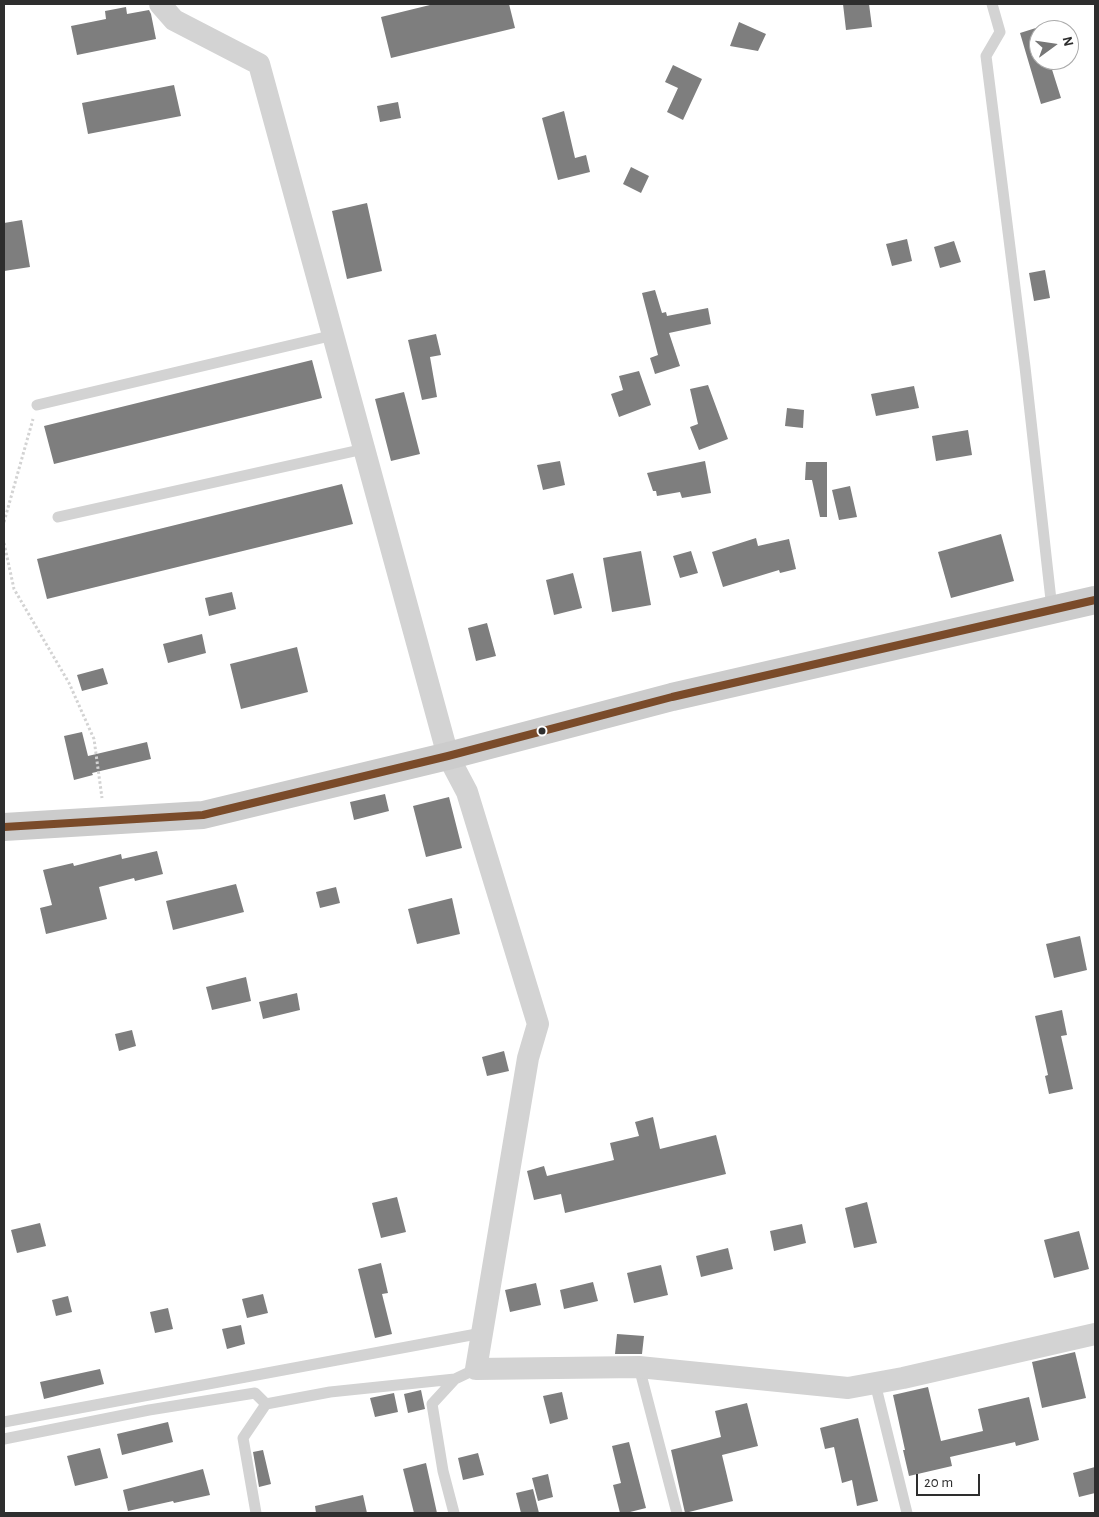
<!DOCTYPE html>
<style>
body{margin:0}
#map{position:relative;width:1099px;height:1517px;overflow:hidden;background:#fff;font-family:"Alegreya Sans",sans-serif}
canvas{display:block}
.frame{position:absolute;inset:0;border:5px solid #2e2e2e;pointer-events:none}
.north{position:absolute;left:1029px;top:20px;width:50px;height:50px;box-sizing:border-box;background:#fff;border:1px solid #ababab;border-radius:50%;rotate:76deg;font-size:14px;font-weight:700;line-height:20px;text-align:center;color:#2e2e2e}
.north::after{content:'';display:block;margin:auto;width:18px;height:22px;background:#777;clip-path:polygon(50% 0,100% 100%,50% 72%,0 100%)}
.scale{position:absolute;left:916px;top:1474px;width:64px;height:22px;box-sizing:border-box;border:2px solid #2e2e2e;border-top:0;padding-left:6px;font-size:15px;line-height:18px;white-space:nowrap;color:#2e2e2e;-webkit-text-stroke:4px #fff;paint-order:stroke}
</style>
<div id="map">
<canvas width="1099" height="1517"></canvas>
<div class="frame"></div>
<div class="north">N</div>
<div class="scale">20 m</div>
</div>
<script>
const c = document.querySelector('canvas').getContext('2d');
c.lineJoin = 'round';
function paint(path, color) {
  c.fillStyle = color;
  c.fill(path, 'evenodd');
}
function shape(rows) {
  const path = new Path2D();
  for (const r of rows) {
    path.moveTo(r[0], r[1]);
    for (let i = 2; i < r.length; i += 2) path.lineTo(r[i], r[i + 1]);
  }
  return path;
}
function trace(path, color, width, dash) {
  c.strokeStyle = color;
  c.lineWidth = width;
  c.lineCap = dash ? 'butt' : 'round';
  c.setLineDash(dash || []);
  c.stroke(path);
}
const building = shape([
 [434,4,509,4,515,28,391,58,381,17],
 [843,4,869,4,872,27,846,30],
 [126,7,127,14,149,10,151,14,156,39,77,55,71,26,106,19,105,11],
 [739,22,766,34,758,51,730,46],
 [1039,27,1039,60,1049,60,1061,98,1041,104,1020,33],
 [673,65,702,79,683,120,667,112,678,88,665,82],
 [174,85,181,116,88,134,82,103],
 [398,102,401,118,380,122,377,106],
 [564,111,575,158,586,155,590,172,558,180,542,118],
 [631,167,649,176,641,193,623,184],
 [367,203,382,271,347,279,332,211],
 [22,220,30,267,4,271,4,223],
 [907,239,912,261,892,266,886,244],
 [954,241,961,262,940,268,934,247],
 [1045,270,1050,298,1034,301,1029,273],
 [655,290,662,313,666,312,667,316,708,308,711,324,669,333,680,366,655,374,650,358,658,355,642,293],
 [436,334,441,355,430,357,437,397,422,400,408,340],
 [312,360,322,398,54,464,44,426],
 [639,371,651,405,619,417,611,394,623,390,619,376],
 [708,385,728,439,699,450,690,427,698,424,690,389],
 [914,386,919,408,876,416,871,394],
 [404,392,420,454,391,461,375,399],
 [787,408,804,410,803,428,785,426],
 [968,430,972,455,936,461,932,436],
 [560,461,565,485,543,490,537,465],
 [705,461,711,493,682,498,680,492,657,496,656,491,653,491,647,473],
 [806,462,827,462,827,517,820,517,812,480,805,480],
 [342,484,353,524,47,599,37,559],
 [850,486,857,517,839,520,832,490],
 [1001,534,1014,581,951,598,938,552],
 [756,538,758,546,789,539,796,569,780,573,779,570,723,587,712,552],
 [641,551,651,605,612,612,603,558],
 [691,551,698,573,680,578,673,556],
 [573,573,582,608,554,615,546,580],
 [232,592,236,609,209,616,205,598],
 [487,623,496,656,476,661,468,628],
 [202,634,206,653,168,663,163,644],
 [297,647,308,692,241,709,230,664],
 [103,668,108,684,82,691,77,675],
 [82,732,88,756,147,742,151,759,92,773,93,775,74,780,64,736],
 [385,794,389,811,354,820,350,802],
 [449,797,462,848,426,857,413,806],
 [157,851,163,874,135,881,134,878,99,887,107,919,46,934,40,908,52,905,43,870,73,863,74,866,121,854,122,859],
 [236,884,244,912,173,930,166,901],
 [336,887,340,903,320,908,316,892],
 [452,898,460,934,417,944,408,909],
 [1080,936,1087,970,1054,978,1046,944],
 [246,977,251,1001,212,1010,206,987],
 [297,993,300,1010,263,1019,259,1002],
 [1062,1010,1067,1035,1061,1036,1073,1089,1049,1094,1045,1076,1048,1075,1035,1016],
 [132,1030,136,1046,119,1051,115,1034],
 [504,1051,509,1071,487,1076,482,1057],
 [653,1117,660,1149,716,1135,726,1174,565,1213,561,1194,534,1200,527,1171,544,1166,547,1176,614,1160,610,1143,639,1136,635,1122],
 [397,1197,406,1232,381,1238,372,1203],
 [867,1202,877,1243,854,1248,845,1208],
 [40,1223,46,1246,17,1253,11,1230],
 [802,1224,806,1243,774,1251,770,1231],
 [1079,1231,1089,1269,1054,1278,1044,1240],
 [728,1248,733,1269,701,1277,696,1256],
 [381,1263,388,1293,382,1294,392,1334,375,1338,358,1269],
 [661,1265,668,1295,634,1303,627,1273],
 [593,1282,598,1301,564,1309,560,1290],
 [536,1283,541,1305,510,1312,505,1290],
 [263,1294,268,1313,247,1318,242,1299],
 [68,1296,72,1312,56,1316,52,1300],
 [168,1308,173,1329,155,1333,150,1312],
 [241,1325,245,1344,227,1349,222,1329],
 [617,1334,644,1336,642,1354,615,1354],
 [1075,1352,1086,1398,1042,1408,1032,1362],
 [100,1369,104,1384,44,1399,40,1382],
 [928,1387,941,1441,983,1431,978,1409,1029,1397,1039,1440,1016,1446,1015,1442,950,1457,952,1466,909,1476,903,1450,905,1450,893,1395],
 [421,1390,425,1409,408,1413,404,1394],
 [562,1392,568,1419,550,1424,543,1396],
 [394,1393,398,1412,375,1417,370,1398],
 [747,1403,758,1446,722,1455,733,1501,685,1513,671,1450,721,1437,715,1411],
 [858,1418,878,1501,857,1506,852,1480,842,1483,834,1447,825,1449,820,1428],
 [168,1422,173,1442,122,1455,117,1434],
 [629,1442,646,1508,626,1513,620,1513,613,1485,621,1483,612,1446],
 [100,1448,108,1478,75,1486,67,1456],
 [263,1450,271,1484,259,1487,253,1452],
 [478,1453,484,1475,463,1480,458,1458],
 [426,1463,437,1513,414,1513,403,1469],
 [1095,1467,1095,1493,1079,1497,1073,1473],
 [203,1469,210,1495,174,1503,173,1501,128,1511,123,1490],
 [548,1474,553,1497,538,1501,532,1478],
 [533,1489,539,1513,521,1513,516,1493],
 [363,1495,367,1513,316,1513,315,1506]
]);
const path = shape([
 [4,522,33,419],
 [4,543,14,589,69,683,94,739,102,798]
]);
const lane = shape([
 [992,4,1000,32,986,56,1025,367,1052,609],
 [37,405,334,335],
 [58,517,364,449],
 [639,1367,677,1513],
 [875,1383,907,1513],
 [4,1422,482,1333],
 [4,1439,149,1410,255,1393,266,1404],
 [256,1513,243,1438,266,1404,330,1392,455,1379],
 [454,1513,443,1471,432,1404,455,1379,476,1369]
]);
const street = shape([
 [160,4,174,20,259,64,448,756,467,792,538,1024,528,1058,476,1369,639,1367,848,1388,903,1378,1095,1334]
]);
const secondary = shape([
 [4,827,203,815,448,756,672,697,1095,600]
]);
const bus1 = shape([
 [4,827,203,815,448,756,672,697,1095,600]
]);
const markers = [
 [542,731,4.5,"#2e2e2e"]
];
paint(building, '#7e7e7e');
trace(path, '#d3d3d3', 3, [2.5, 2.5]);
trace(lane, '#d3d3d3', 11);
trace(street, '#d3d3d3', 22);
trace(secondary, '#ccc', 28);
trace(bus1, '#7a4b2a', 8);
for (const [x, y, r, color] of markers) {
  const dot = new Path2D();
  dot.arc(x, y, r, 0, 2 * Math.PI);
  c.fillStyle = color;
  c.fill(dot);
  trace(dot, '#fff', 2);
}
</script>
